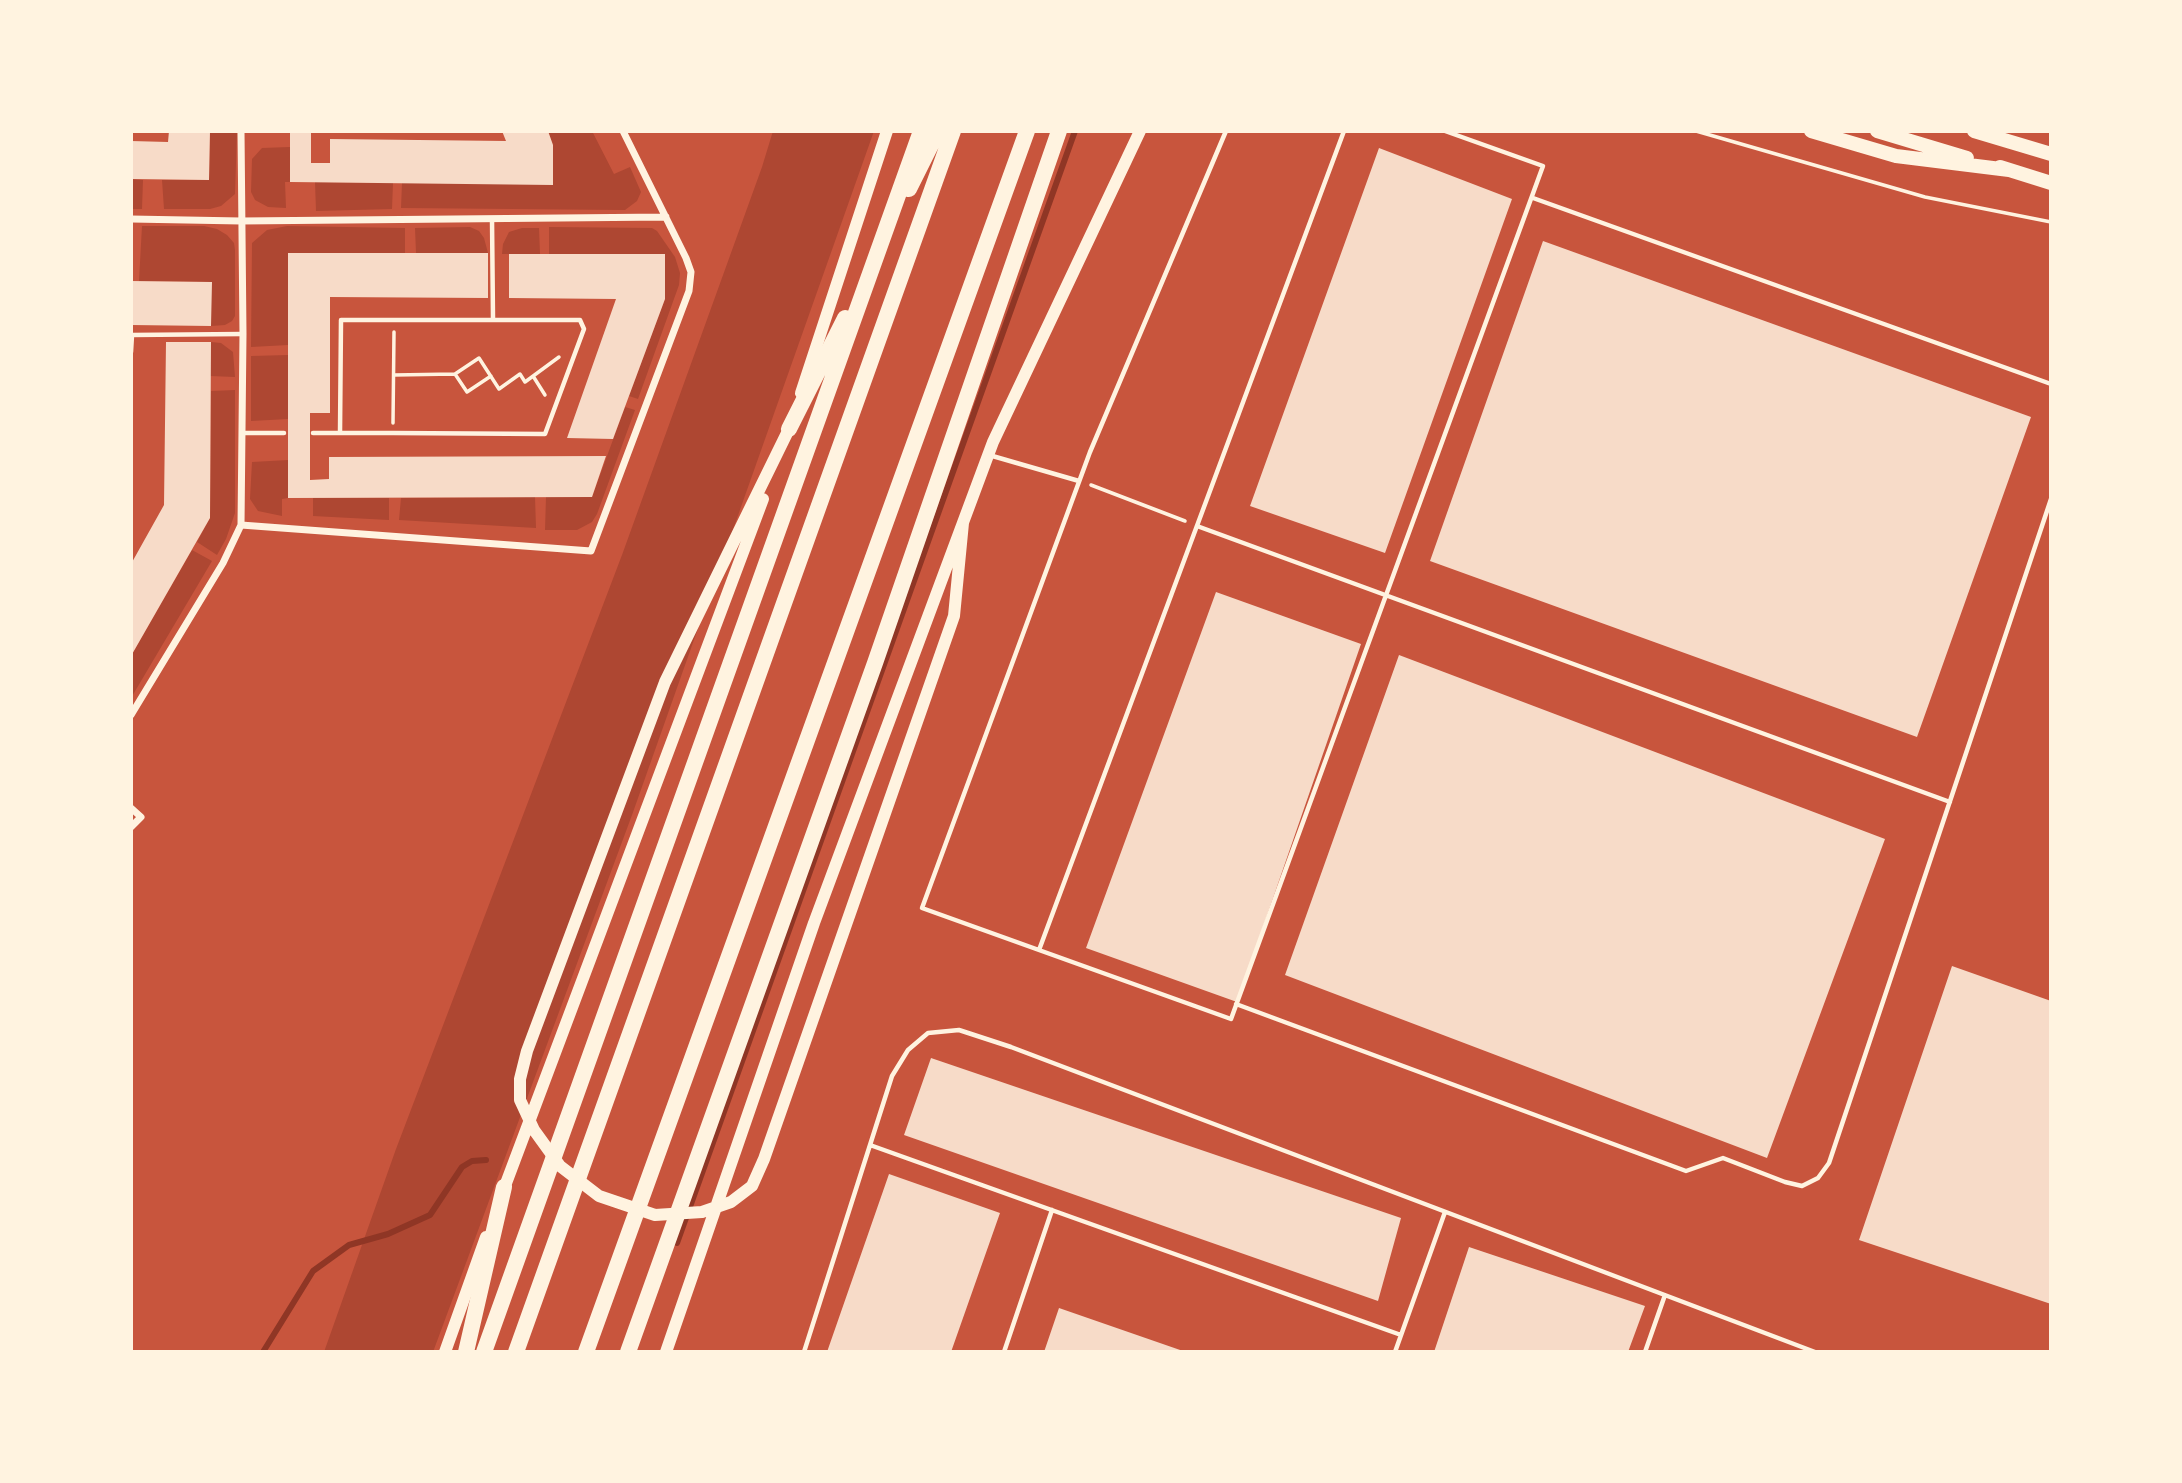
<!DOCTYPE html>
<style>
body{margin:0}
#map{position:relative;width:2182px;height:1483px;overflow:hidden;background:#c8553d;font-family:"DM Sans",sans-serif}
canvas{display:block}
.frame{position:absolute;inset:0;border:133px solid #fff3e0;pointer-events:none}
</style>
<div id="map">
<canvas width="2182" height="1483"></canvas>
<div class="frame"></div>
</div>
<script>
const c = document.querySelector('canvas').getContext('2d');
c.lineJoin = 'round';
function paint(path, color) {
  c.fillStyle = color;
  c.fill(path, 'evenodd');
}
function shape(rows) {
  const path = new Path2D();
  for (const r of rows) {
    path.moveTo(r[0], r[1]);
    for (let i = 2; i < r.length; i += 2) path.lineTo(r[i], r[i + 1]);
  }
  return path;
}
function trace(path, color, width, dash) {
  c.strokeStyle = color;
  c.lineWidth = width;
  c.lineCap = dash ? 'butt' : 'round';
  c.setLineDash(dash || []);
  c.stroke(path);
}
const green = shape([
 [210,131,237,131,235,194,221,206,210,209,164,209,162,180,209,180],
 [548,131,592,131,614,174,630,167,641,192,637,201,625,210,401,208,402,183,553,184,553,145],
 [773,131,874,131,632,815,433,1352,324,1352,396,1149,622,555,762,167],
 [290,147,290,182,285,182,286,208,268,207,255,200,251,192,252,159,262,148],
 [131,179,143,180,142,209,131,209],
 [315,182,393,183,392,209,316,211],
 [142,226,204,226,217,229,227,235,234,243,235,250,235,316,232,321,225,325,211,326,211,282,139,281],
 [287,226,405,228,405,253,288,253,288,345,251,347,252,243,267,230],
 [470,227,479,231,484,238,488,253,416,253,415,228],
 [549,227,652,228,657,231,675,257,680,273,679,285,638,399,629,396,665,299,665,255,549,254],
 [522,228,539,228,540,254,502,254,503,244,509,232],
 [211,342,221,343,233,352,235,377,210,376],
 [288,355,288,419,251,421,251,356],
 [235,390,235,513,226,539,217,555,197,542,210,518,211,391],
 [625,407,635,410,597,514,592,522,577,530,545,530,546,497,592,497],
 [288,460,288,498,282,499,282,516,258,511,250,499,252,462],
 [535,497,536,528,399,520,401,498],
 [313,498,389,498,389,520,313,516],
 [192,550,212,561,131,698,131,656]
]);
const stream = shape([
 [677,1243,1075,131],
 [263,1352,313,1271,349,1245,388,1234,430,1215,462,1167,472,1161,486,1160]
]);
const building = shape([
 [169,131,210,131,209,180,131,179,131,141,168,142],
 [290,131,311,131,311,163,330,163,330,139,506,141,502,131,548,131,553,145,553,185,290,182],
 [1379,148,1512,199,1385,553,1250,506],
 [1543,241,2031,417,1917,737,1430,561],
 [288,253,488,253,488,298,330,297,330,413,310,413,310,480,329,479,329,457,606,456,592,497,288,498],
 [509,254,665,254,665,299,613,439,567,438,616,299,509,298],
 [131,281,212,282,211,326,131,325],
 [166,342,211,342,210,518,131,656,131,564,164,505],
 [1216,592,1361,644,1237,1002,1086,948],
 [1399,655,1885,839,1767,1158,1285,975],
 [1952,966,2051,1001,2051,1304,1859,1240],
 [931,1058,1401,1218,1378,1301,904,1135],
 [889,1174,1000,1213,951,1352,827,1352],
 [1469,1247,1645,1306,1628,1352,1434,1352],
 [1059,1308,1183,1351,1183,1352,1044,1352]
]);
const path = shape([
 [1696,131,1925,197,2051,222],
 [455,374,479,358,499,389,520,374,525,382,559,357],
 [394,375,455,374,467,392,491,376],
 [533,376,545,395],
 [393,423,394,332],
 [1091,485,1185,521]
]);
const service = shape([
 [1226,131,1090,452,922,908,1231,1019,1543,166,1445,131],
 [1533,198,2051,384],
 [492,219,493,319],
 [131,335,243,334],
 [131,352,132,335],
 [242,433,284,433],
 [313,433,393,433,545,434,584,329,580,320,341,320,340,433],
 [989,455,1079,481],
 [1197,526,1950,802],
 [1039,950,1344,131],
 [1236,1004,1686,1171,1723,1158,1785,1182,1802,1186,1818,1178,1829,1163,2051,499],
 [870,1145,1401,1335],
 [804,1352,892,1076,908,1050,928,1033,959,1030,1011,1047,1815,1352],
 [1004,1352,1052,1210],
 [1395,1352,1445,1212],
 [1645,1352,1665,1295]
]);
const minor = shape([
 [131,219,241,221,666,217],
 [241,525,591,551,689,291,691,272,686,258,623,131],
 [131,715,223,563,241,525,243,334,241,131],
 [131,808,141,817,131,827]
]);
const secondary = shape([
 [801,393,887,131],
 [789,429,665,682,527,1051,520,1079,520,1100,534,1130,560,1166,599,1196,655,1215,702,1212,731,1202,752,1186,764,1159,954,616,963,523],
 [502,1194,763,499],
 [445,1352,486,1237],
 [666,1352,814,923,993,442,1140,131]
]);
const primary = shape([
 [1811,131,1896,156,2009,170],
 [1877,131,1967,158],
 [1974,131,2051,154],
 [2000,167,2051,183]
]);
const motorway = shape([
 [909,189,938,131],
 [789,429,845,318],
 [466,1352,504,1187],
 [484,1352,921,131],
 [516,1352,953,131],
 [586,1352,1027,131],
 [628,1352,875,663,1059,131]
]);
paint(green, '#ae4732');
trace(stream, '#8f3625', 6);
paint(building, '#f7dbc8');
trace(path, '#fff3e0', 3.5);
trace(service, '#fff3e0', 4.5);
trace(minor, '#fff3e0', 7);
trace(secondary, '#fff3e0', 12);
trace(primary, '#fff3e0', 14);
trace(motorway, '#fff3e0', 16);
</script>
